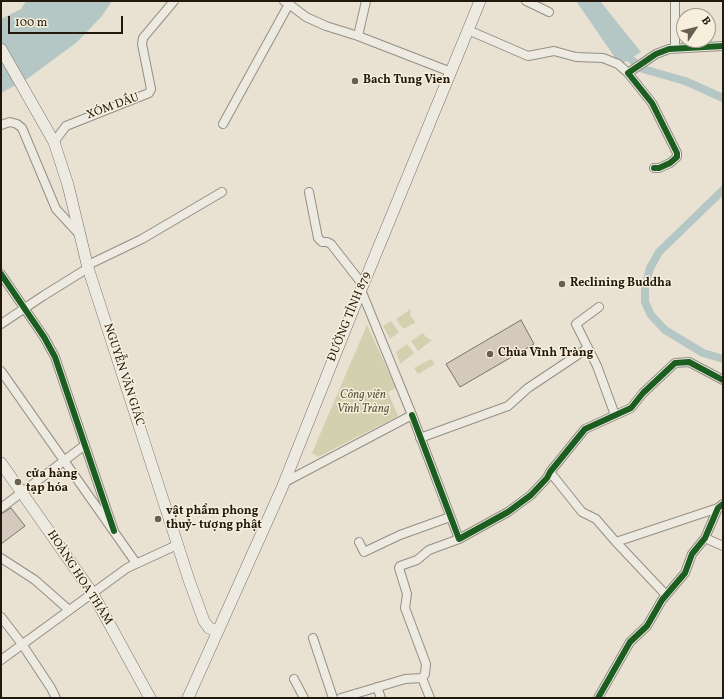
<!DOCTYPE html>
<meta charset="utf-8">
<style>
body{margin:0}
#map{position:relative;width:724px;height:699px;overflow:hidden;background:#e9e2d2;font-family:Vollkorn,serif}
canvas{display:block}
.frame{position:absolute;inset:0;border:2px solid #22180d;pointer-events:none}
.north{position:absolute;left:676px;top:8px;width:40px;height:40px;box-sizing:border-box;background:#f7eedc;border:1px solid #a29889;border-radius:50%;rotate:55deg;font-size:11px;font-weight:700;line-height:16px;text-align:center;color:#22180d}
.north::after{content:'';display:block;margin:auto;width:14px;height:18px;background:#685f52;clip-path:polygon(50% 0,100% 100%,50% 72%,0 100%)}
.scale{position:absolute;left:8px;top:16px;width:115px;height:18px;box-sizing:border-box;border:2px solid #22180d;border-top:0;padding-left:5px;font-size:12px;line-height:14px;white-space:nowrap;color:#22180d;-webkit-text-stroke:3px #f7eedc;paint-order:stroke}
</style>
<div id="map">
<canvas width="724" height="699"></canvas>
<div class="frame"></div>
<div class="north">B</div>
<div class="scale">100 m</div>
</div>
<script>
const c = document.querySelector('canvas').getContext('2d');
c.lineJoin = 'round';
function paint(path, color) {
  c.fillStyle = color;
  c.fill(path, 'evenodd');
}
function shape(rows) {
  const path = new Path2D();
  for (const r of rows) {
    path.moveTo(r[0], r[1]);
    for (let i = 2; i < r.length; i += 2) path.lineTo(r[i], r[i + 1]);
  }
  return path;
}
function trace(path, color, width, dash) {
  c.strokeStyle = color;
  c.lineWidth = width;
  c.lineCap = dash ? 'butt' : 'round';
  c.setLineDash(dash || []);
  c.stroke(path);
}
function label(font, color, halo, rows, align = 'center') {
  c.font = font + ' Vollkorn,serif';
  c.lineWidth = 3;
  c.setLineDash([]);
  c.textBaseline = 'middle';
  c.strokeStyle = halo;
  c.fillStyle = color;
  for (const [text, x, y, turn = 0] of rows) {
    c.save();
    c.translate(x, y);
    c.rotate((+turn || 0) * Math.PI / 180);
    c.textAlign = isNaN(turn) ? turn : align;
    if (halo) c.strokeText(text, 0, 0);
    c.fillText(text, 0, 0);
    c.restore();
  }
}
const green = shape([
 [411,309,410,316,415,321,415,323,403,329,396,319],
 [391,321,399,332,390,339,383,326],
 [367,325,396,388,388,392,398,416,318,457,312,453],
 [423,333,426,337,432,340,418,351,411,341],
 [407,344,414,353,400,364,396,352],
 [431,359,435,364,418,374,414,368]
]);
const water = shape([
 [26,1,112,1,102,16,76,43,27,79,1,93,1,19,21,9],
 [576,1,600,1,641,52,620,65]
]);
const canal = shape([
 [622,52,643,69,685,81,723,98],
 [723,190,659,252,650,268,645,287,645,302,651,315,665,330,703,353,723,359]
]);
const building = shape([
 [521,320,534,344,460,387,446,364,521,320],
 [11,508,25,526,1,544,1,514,11,508]
]);
const street = shape([
 [526,1,549,12],
 [675,1,675,48],
 [289,4,306,17,326,26,358,36,451,72],
 [468,30,528,56,554,51,576,57,603,58,618,64,628,73],
 [358,36,366,1],
 [223,124,289,4,284,1],
 [1,125,10,122,17,124,22,128,56,209,80,235],
 [54,142,66,126,149,93,151,89,142,44,143,38,174,1],
 [654,168,659,168,670,163,677,157,677,153,652,103,628,73,656,54,669,49,723,46],
 [309,192,318,238,322,242,327,242,331,244,363,285],
 [88,265,142,239,222,192],
 [1,274,44,337,55,357,114,531],
 [599,307,576,324,597,366,615,415],
 [1,324,43,296,88,268],
 [1,371,136,563],
 [412,415,459,539,508,512,531,495,547,478,550,472,585,429,631,408,643,393,675,363,689,362,723,380],
 [420,438,508,406,528,388,588,348],
 [550,472,582,512,596,519,616,542,718,508],
 [285,482,412,415,361,290],
 [1,508,85,445],
 [705,538,723,546],
 [359,542,364,552,400,535,450,517],
 [616,542,666,595],
 [1,558,35,580,69,610],
 [1,617,22,644,51,688,56,698],
 [313,638,333,698],
 [1,660,127,568,177,545],
 [422,678,425,674,426,664,405,608,407,594,399,568,400,566,417,560,429,550,459,539],
 [422,678,430,698],
 [294,679,304,698],
 [377,687,381,698],
 [341,698,405,679,422,678],
 [598,698,630,642,647,626,662,600,685,573,692,554,705,538,718,508,723,504]
]);
const secondary = shape([
 [1,49,54,142,68,185,88,268,189,580,204,621,209,628,217,631],
 [1,463,93,594,150,698],
 [188,698,282,488,363,285,480,1]
]);
const cycleway = shape([
 [654,168,659,168,670,163,677,157,677,153,652,103,628,73,656,54,669,49,723,46],
 [1,274,44,337,55,357,114,531],
 [412,415,459,539,508,512,531,495,547,478,550,472,585,429,631,408,643,393,675,363,689,362,723,380],
 [598,698,630,642,647,626,662,600,685,573,692,554,705,538,718,508,723,504]
]);
const markers = [
 [355,81,4,"#685f52"],
 [562,284,4,"#685f52"],
 [490,354,4,"#685f52"],
 [18,482,4,"#685f52"],
 [158,519,4,"#685f52"]
];
const poiNames = [
 ["Bach Tung Vien",363,81],
 ["Reclining Buddha",570,284],
 ["Chùa Vĩnh Tràng",498,354],
 ["cửa hàng",26,475],
 ["tạp hóa",26,489],
 ["vật phẩm phong",166,512],
 ["thuỷ- tượng phật",166,526]
];
const streetNames = [
 ["XÓM DẦU",113,107,-20],
 ["ĐƯỜNG TỈNH 879",350,317,-68],
 ["NGUYỄN VĂN GIÁC",123,375,72],
 ["HOÀNG HOA THÁM",79,578,57]
];
const parkNames = [
 ["Công viên",363,396],
 ["Vĩnh Tràng",363,410]
];
paint(green, '#d3d0af');
paint(water, '#b5c7c5');
trace(canal, '#b5c7c5', 8);
paint(building, '#d5c8bd');
trace(building, '#78736a', 1);
trace(street, '#948e84', 10);
trace(secondary, '#78736a', 12);
trace(street, '#edeae2', 8);
trace(secondary, '#edeae2', 11);
trace(cycleway, '#1b5e20', 6);
for (const [x, y, r, color] of markers) {
  const dot = new Path2D();
  dot.arc(x, y, r, 0, 2 * Math.PI);
  c.fillStyle = color;
  c.fill(dot);
  trace(dot, '#f7eedc', 1.5);
}
label('bold 12px', '#22180d', '#f7eedc', poiNames, 'left');
label('12px', '#22180d', '#f7eedc', streetNames);
label('italic 12px', '#5a543c', '#f7eedc', parkNames);
</script>
